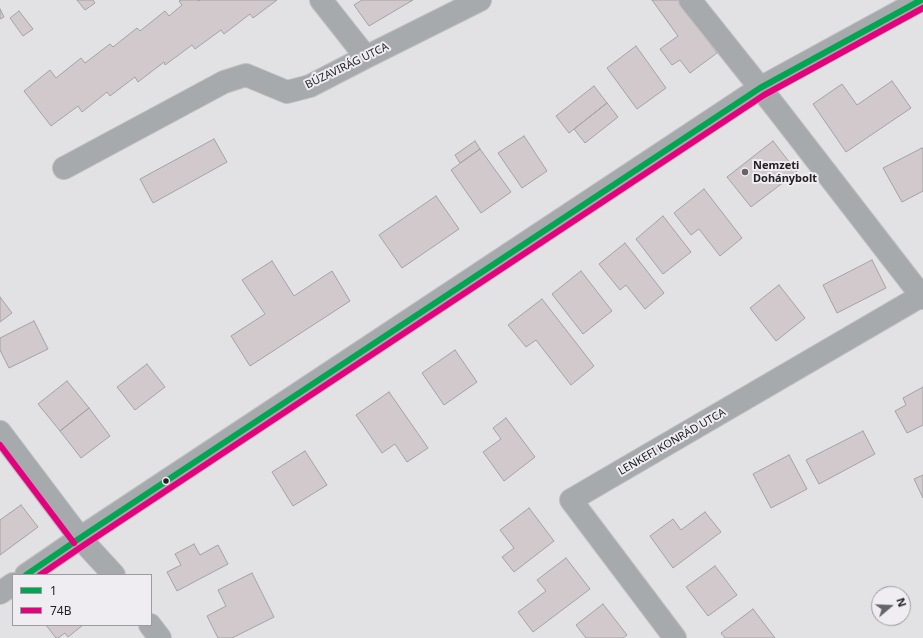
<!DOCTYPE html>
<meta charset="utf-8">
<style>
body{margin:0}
#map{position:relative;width:923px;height:638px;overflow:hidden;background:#e2e1e4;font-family:"Noto Sans",sans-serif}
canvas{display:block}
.legend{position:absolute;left:12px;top:574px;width:140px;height:52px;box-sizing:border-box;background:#efedf2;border:1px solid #9d9b9f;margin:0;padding:5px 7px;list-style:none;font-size:12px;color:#222123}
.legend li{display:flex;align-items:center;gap:8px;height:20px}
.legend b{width:20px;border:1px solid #9d9b9f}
.north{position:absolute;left:871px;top:586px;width:40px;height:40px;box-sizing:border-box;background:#efedf2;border:1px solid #9d9b9f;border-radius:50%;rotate:71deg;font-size:11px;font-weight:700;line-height:16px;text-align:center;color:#222123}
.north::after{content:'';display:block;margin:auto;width:14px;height:18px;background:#656467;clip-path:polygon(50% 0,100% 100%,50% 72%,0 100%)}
</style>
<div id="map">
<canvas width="923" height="638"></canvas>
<ul class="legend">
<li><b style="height:5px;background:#00a651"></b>1</li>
<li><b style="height:5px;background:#e5007d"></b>74B</li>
</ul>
<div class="north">N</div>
</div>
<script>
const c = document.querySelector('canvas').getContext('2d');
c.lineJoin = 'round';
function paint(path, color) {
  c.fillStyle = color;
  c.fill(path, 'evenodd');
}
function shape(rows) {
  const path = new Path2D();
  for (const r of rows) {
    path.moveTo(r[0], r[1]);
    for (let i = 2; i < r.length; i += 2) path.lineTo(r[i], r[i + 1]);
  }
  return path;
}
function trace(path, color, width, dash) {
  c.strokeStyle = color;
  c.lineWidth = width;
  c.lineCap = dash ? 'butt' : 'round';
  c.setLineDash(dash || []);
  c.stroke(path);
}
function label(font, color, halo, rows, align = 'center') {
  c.font = font + ' "Noto Sans",sans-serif';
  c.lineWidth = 4;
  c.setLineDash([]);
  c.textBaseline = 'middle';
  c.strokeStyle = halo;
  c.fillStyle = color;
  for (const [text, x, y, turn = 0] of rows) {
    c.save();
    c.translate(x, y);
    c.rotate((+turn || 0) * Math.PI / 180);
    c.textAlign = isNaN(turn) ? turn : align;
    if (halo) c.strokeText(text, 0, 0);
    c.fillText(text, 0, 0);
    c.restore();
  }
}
const building = shape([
 [77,0,93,0,95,3,85,10,77,0],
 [181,0,198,0,199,1,200,0,277,0,253,18,250,14,224,34,221,30,195,49,192,45,165,65,164,62,138,82,135,77,110,96,107,92,82,112,78,106,51,126,24,91,50,70,56,78,81,58,85,63,110,44,113,47,137,28,140,31,165,11,169,16,182,5,179,1,181,0],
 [362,0,413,0,369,26,354,5,362,0],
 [652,0,679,0,717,53,690,73,680,60,672,65,660,49,678,36,652,0],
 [0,9,4,17,0,19,0,9],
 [19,11,33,29,23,36,10,18,19,11],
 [636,46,666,88,637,109,607,68,636,46],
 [892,81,911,108,846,152,813,104,842,84,857,105,892,81],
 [594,86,607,103,569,133,556,116,594,86],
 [607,103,618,117,585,143,574,129,607,103],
 [524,136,547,171,522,188,498,153,524,136],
 [214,139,227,162,153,203,140,179,214,139],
 [475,141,480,149,460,163,455,155,475,141],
 [773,141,797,172,751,207,727,177,773,141],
 [922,148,923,149,923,191,902,202,883,168,922,148],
 [480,149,511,192,481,213,451,170,480,149],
 [704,189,742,238,720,256,699,229,691,235,674,213,704,189],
 [436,196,459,229,402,268,379,235,436,196],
 [663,216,691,252,663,274,636,239,663,216],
 [625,243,664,293,645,309,626,285,620,290,599,264,625,243],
 [872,260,886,288,837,313,823,285,872,260],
 [272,261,294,296,332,271,350,301,250,366,231,336,265,314,242,280,272,261],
 [581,271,612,311,583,334,552,294,581,271],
 [779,285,805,318,776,341,750,308,779,285],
 [0,297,12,313,0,322,0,297],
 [542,299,594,366,571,385,536,340,526,347,508,325,542,299],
 [34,321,48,349,9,368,0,350,0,338,34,321],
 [455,350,477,382,444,405,422,373,455,350],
 [147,364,165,387,135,410,117,387,147,364],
 [67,381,89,408,60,431,38,404,67,381],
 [923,387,923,425,907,433,895,411,906,405,903,398,923,387],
 [389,392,428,448,407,462,395,444,382,453,356,415,389,392],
 [89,408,110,436,81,458,60,431,89,408],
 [506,418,535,457,504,481,483,452,501,439,493,428,506,418],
 [863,431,875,454,819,484,806,460,863,431],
 [305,451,327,485,293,506,272,472,305,451],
 [789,455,807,489,771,508,753,474,789,455],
 [923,475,923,498,914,479,923,475],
 [21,505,38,527,0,555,0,520,21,505],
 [529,508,554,541,514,572,502,557,514,548,500,530,529,508],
 [705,512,721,532,673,568,650,536,673,519,681,530,705,512],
 [194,544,200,555,218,545,228,564,177,591,167,572,181,565,175,554,194,544],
 [566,558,590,589,533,632,518,612,546,591,537,580,566,558],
 [715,566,737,595,708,616,686,587,715,566],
 [252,573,274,617,232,638,218,638,207,616,226,606,218,590,252,573],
 [603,604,627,635,623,638,586,638,576,625,603,604],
 [753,609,775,638,725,638,721,633,753,609],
 [46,625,83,625,68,637,65,633,58,638,56,638,46,625]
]);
const minor = shape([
 [321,0,366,57],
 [690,0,777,109,923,298],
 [64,168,224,82,246,75,287,92,310,86,366,57,480,0],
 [0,432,80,538,114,575],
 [150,625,160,638],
 [675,638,571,500,921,296]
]);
const tertiary = shape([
 [26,575,80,538,760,88,921,0],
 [0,593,13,584]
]);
const bus1 = shape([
 [26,575,80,538,760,88,921,0]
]);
const bus2 = shape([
 [0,445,74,543],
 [40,575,84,545,764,95,923,8]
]);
const markers = [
 [745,172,4,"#656467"],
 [166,481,3.5,"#222123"]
];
const streetNames = [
 ["BÚZAVIRÁG UTCA",347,66,-26],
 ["LENKEFI KONRÁD UTCA",672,442,-30]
];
const poiNames = [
 ["Nemzeti",753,166],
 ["Dohánybolt",753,179]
];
paint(building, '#d2c9cc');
trace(building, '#a3a2a4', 1);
trace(minor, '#bfbfc0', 24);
trace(tertiary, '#bfbfc0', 24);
trace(minor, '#a6aaad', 22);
trace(tertiary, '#a6aaad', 22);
trace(bus1, '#00a651', 6);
trace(bus2, '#e5007d', 6);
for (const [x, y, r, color] of markers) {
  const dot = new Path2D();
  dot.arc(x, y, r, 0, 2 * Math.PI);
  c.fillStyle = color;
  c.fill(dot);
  trace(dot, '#efedf2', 1.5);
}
label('11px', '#222123', '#efedf2', streetNames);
label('bold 11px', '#222123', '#efedf2', poiNames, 'left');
</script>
